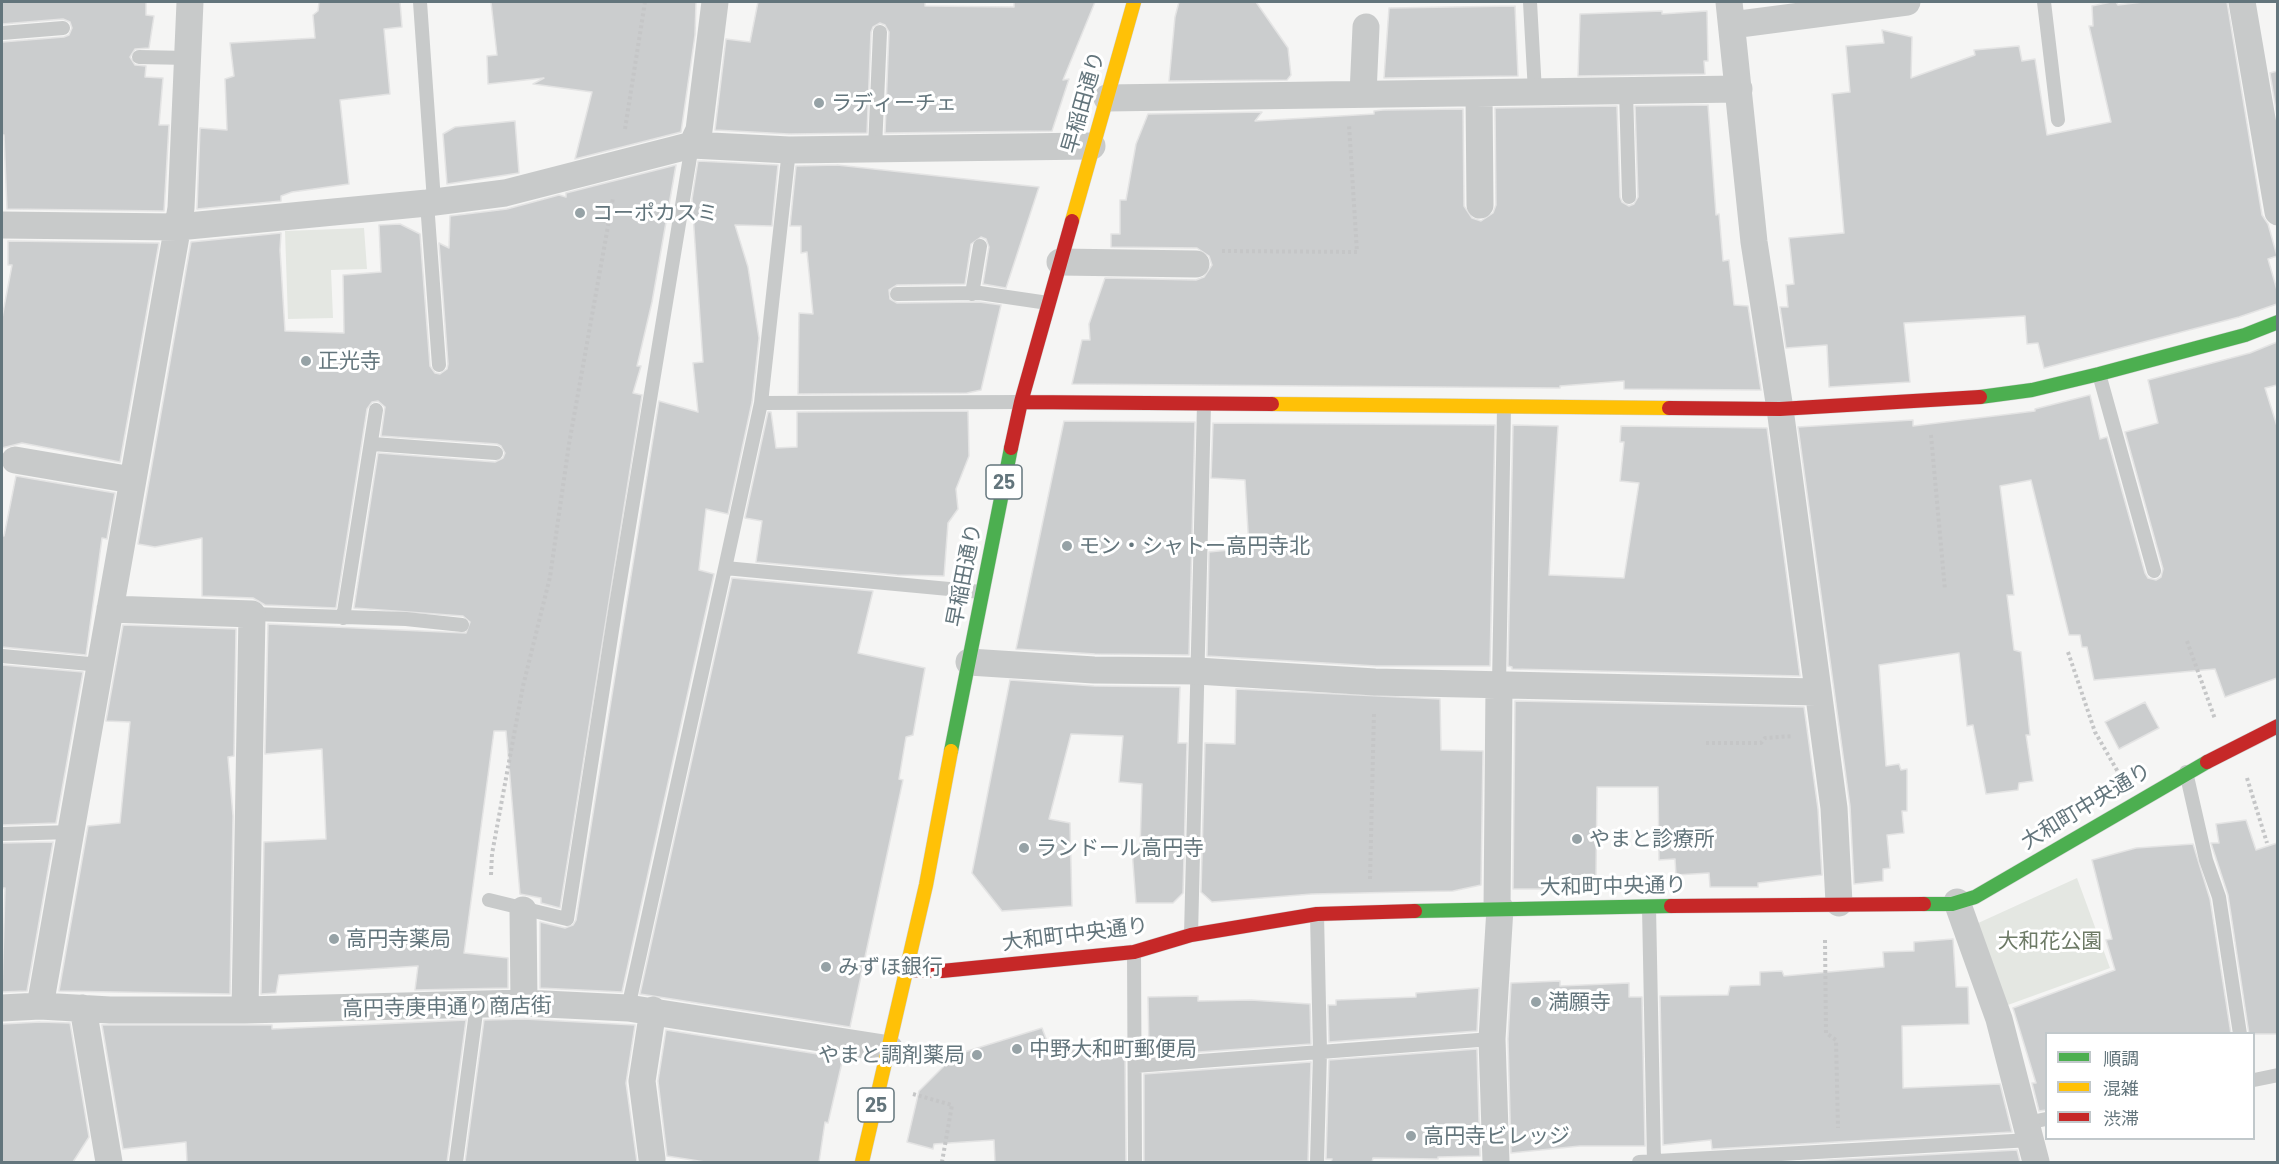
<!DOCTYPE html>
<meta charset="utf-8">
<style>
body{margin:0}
#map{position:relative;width:2279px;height:1164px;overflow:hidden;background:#f5f5f4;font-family:Barlow,"Noto Sans JP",sans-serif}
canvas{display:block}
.frame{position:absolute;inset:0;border:3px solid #63757c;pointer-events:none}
.legend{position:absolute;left:2045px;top:1032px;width:210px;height:108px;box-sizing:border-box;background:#fff;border:2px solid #c1c8cb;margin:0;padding:8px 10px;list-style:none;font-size:18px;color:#63757c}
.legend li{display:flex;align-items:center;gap:12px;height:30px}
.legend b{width:30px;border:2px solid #c1c8cb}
</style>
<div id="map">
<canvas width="2279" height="1164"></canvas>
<div class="frame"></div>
<ul class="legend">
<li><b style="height:8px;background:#4caf50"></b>順調</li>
<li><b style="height:8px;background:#ffc107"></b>混雑</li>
<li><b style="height:8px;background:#c62828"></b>渋滞</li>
</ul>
</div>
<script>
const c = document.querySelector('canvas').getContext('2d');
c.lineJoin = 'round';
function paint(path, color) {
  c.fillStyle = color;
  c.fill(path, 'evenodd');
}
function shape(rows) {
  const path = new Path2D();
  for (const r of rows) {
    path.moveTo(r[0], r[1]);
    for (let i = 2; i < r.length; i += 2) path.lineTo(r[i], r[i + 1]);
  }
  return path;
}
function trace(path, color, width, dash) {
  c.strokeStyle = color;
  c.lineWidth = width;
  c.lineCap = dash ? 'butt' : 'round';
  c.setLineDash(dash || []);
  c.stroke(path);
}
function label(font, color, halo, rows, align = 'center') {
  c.font = font + ' Barlow,"Noto Sans JP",sans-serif';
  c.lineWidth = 6;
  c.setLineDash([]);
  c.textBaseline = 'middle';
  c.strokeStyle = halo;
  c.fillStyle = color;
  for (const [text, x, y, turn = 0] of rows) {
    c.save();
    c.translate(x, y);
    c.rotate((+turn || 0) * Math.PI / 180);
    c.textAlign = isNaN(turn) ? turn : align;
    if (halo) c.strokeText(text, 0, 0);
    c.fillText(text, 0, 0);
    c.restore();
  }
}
const green = shape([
 [364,228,367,269,331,270,333,318,288,319,285,231],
 [2077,878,2110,968,2005,1006,1976,924]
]);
const building = shape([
 [2,2,146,2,146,15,154,16,149,48,135,49,130,57,135,65,146,66,145,77,163,78,159,125,169,125,164,211,7,209,4,135,2,135,2,42,64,37,69,35,72,28,70,22,63,19,2,24,2,2],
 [319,2,400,2,402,27,384,29,390,94,340,100,349,184,292,192,281,196,281,201,197,209,200,128,227,130,225,79,234,76,230,43,315,38,313,15,318,11,319,2],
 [491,2,696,2,695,35,681,132,575,159,592,92,533,84,544,78,488,84,487,56,497,55,491,2],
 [758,2,925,2,925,6,1014,7,1014,2,1095,2,1063,80,1069,79,1052,131,885,133,889,32,885,25,880,23,873,27,871,32,867,133,789,134,715,130,726,39,750,42,758,2],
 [1179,2,1256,2,1288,48,1291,75,1287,80,1169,81,1175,17,1179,2],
 [2111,2,2116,2,2118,5,2143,2,2227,2,2262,215,2268,224,2277,256,2268,259,2277,290,2277,304,2239,317,2044,368,2038,343,2027,344,2025,316,1904,323,1910,382,1829,387,1827,345,1786,348,1780,307,1788,307,1786,285,1794,284,1789,238,1844,233,1832,94,1850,92,1846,46,1884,43,1882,30,1912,37,1911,78,1975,55,1974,50,2019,46,2022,61,2035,59,2047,135,2111,122,2089,26,2093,26,2092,6,2111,2],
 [1515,6,1518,76,1384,78,1389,8,1515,6],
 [1662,11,1662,14,1707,11,1708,61,1704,61,1705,74,1578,76,1580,14,1662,11],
 [2277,71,2277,116,2270,73,2277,71],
 [1708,105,1716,215,1719,214,1723,261,1729,260,1734,305,1748,306,1761,390,1624,389,1624,381,1560,386,1560,388,1072,384,1082,340,1090,340,1089,324,1105,278,1196,280,1204,277,1212,265,1209,256,1197,248,1111,247,1111,234,1120,234,1120,200,1126,200,1136,144,1148,114,1262,112,1255,121,1374,114,1374,111,1383,110,1463,109,1464,206,1472,218,1481,221,1493,213,1496,205,1495,108,1617,106,1620,197,1622,202,1629,206,1634,204,1638,197,1635,106,1708,105],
 [515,121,519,173,447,184,443,134,455,127,515,121],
 [698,161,778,165,772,226,735,225,748,267,759,338,752,402,728,514,706,509,699,570,714,574,622,992,540,988,540,922,565,928,573,925,576,920,659,401,698,412,693,363,703,362,692,199,698,161],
 [676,165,652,302,637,366,641,366,633,393,642,395,560,908,541,903,541,898,520,894,506,731,494,731,464,953,508,958,508,988,415,990,418,966,279,975,276,993,261,994,264,842,326,839,322,749,265,754,268,624,466,633,470,622,463,616,354,608,378,453,495,462,503,458,505,453,501,446,497,444,381,436,385,407,378,401,372,402,367,409,336,608,265,605,253,598,202,596,202,538,155,547,138,544,191,242,281,233,280,250,285,331,344,333,343,275,381,272,379,225,400,224,420,234,430,366,435,373,440,374,447,369,448,364,439,243,449,248,450,216,507,209,559,195,566,197,566,193,676,165],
 [837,165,1039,187,1006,288,983,284,989,247,986,239,981,237,971,244,965,284,897,285,889,290,890,299,897,303,979,302,1001,305,981,390,967,393,798,394,799,313,813,314,807,252,801,253,801,226,790,226,796,166,837,165],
 [8,241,159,243,120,462,22,443,2,448,2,318,12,265,8,265,8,241],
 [2277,342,2277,385,2265,388,2277,426,2277,678,2225,697,2215,669,2094,680,2087,647,2082,647,2080,635,2069,635,2031,480,2000,486,2014,595,2007,595,2014,650,2021,652,2030,735,2026,735,2033,781,2019,783,2018,790,1986,794,1973,725,1967,726,1959,653,1879,665,1886,766,1899,764,1901,770,1907,769,1907,811,1902,811,1904,833,1887,835,1890,868,1883,869,1883,881,1854,884,1850,806,1798,427,1913,420,1913,426,2035,411,2035,409,2090,395,2100,439,2107,437,2145,573,2148,578,2156,580,2161,577,2163,569,2125,432,2158,423,2148,380,2250,353,2277,342],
 [968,411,969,456,956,489,958,509,948,523,944,576,897,575,756,562,762,521,745,518,768,412,771,412,776,448,797,447,797,412,968,411],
 [1064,421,1195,422,1189,655,1095,654,1016,649,1064,421],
 [1213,423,1495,425,1490,666,1376,666,1207,656,1209,552,1249,548,1245,480,1211,478,1213,423],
 [1513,425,1558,426,1549,575,1624,578,1639,483,1620,481,1624,442,1620,442,1621,426,1767,428,1800,676,1512,669,1512,667,1508,666,1513,425],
 [16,476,115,493,107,539,102,538,86,655,2,647,2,535,4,536,16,476],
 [732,578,873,591,858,653,925,668,913,735,906,737,899,779,903,780,850,1027,640,994,732,578],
 [123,625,236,629,234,756,228,757,233,816,230,994,59,991,88,826,120,823,130,722,106,721,123,625],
 [2,665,83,672,56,823,2,825,2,665],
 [1010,680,1094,686,1180,687,1178,743,1187,743,1183,893,1173,903,1136,903,1132,850,1140,848,1142,784,1119,782,1123,736,1071,734,1049,819,1070,823,1072,906,1002,911,972,873,1010,680],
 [1236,689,1440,699,1441,750,1483,751,1481,885,1453,891,1312,894,1212,902,1201,892,1205,743,1235,744,1236,689],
 [1515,701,1804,707,1818,809,1822,875,1758,883,1758,887,1710,887,1709,873,1676,875,1675,859,1659,860,1658,787,1597,787,1596,876,1585,880,1546,880,1547,889,1513,889,1515,701],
 [2145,702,2159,728,2119,749,2105,722,2145,702],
 [2246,820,2256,850,2277,843,2277,1034,2249,1034,2228,895,2211,843,2219,843,2216,824,2246,820],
 [53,842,27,991,2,992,5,888,2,888,2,843,53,842],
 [2193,844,2210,899,2231,1034,2046,1034,2046,1110,2039,1111,2032,1083,2036,1083,2013,1008,2115,970,2106,940,2112,939,2092,860,2136,848,2193,844],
 [1953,939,1956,987,1968,987,1969,1024,1902,1026,1903,1088,2000,1084,2012,1132,1712,1149,1711,1140,1663,1145,1660,996,1728,995,1730,986,1760,985,1760,972,1782,971,1784,976,1884,967,1883,952,1914,951,1914,942,1953,939],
 [1560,981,1560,986,1629,983,1629,997,1642,997,1645,1146,1580,1146,1511,1153,1508,1039,1511,983,1560,981],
 [1479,988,1477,1031,1329,1042,1328,1005,1336,1005,1336,1000,1416,997,1416,993,1479,988],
 [1198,996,1198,1001,1251,1000,1310,1004,1311,1044,1143,1056,1143,1050,1149,1050,1148,997,1198,996],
 [524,1019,635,1025,626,1083,637,1162,465,1162,484,1020,524,1019],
 [466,1020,447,1162,187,1162,186,1142,123,1149,102,1025,272,1025,272,1029,466,1020],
 [40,1022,70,1023,89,1137,73,1162,2,1162,2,1024,40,1022],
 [1042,1028,1050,1049,1125,1050,1126,1162,995,1162,994,1140,934,1144,933,1149,907,1142,919,1091,951,1059,958,1054,1042,1028],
 [666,1030,843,1058,828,1123,825,1122,819,1162,705,1162,667,1156,658,1081,666,1030],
 [1477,1049,1480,1156,1438,1157,1438,1159,1373,1158,1372,1162,1331,1162,1332,1159,1326,1159,1329,1060,1477,1049],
 [1311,1062,1308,1161,1144,1162,1144,1074,1311,1062],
 [2017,1150,2020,1162,1791,1162,2017,1150]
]);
const path = shape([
 [625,129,645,2],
 [1222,251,1357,252,1349,125],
 [1931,435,1945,590],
 [2187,641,2215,719],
 [2068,652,2095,732,2118,772],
 [1706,743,1761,743,1765,738,1793,736],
 [2247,778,2267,843],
 [491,875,492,854,523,686,550,577,569,444,613,198],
 [1370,879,1374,712],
 [1825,940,1826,1033,1836,1040,1838,1128],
 [913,1094,952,1105,942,1162]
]);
const lane = shape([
 [420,2,434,201],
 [1530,2,1535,92],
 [2044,2,2058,120],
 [2,33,63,28],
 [139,57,188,58],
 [1626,90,1629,197],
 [875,148,880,32],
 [789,150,761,403,725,568,981,592],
 [427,203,439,365],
 [897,294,980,293,1048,303],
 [972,294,980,246],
 [2099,374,2154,571],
 [761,403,1020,402],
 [373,444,496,453],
 [252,614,406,619,462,625],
 [343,618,376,410],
 [2,656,101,665],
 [1499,685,1504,408],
 [2186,772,2206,860,2219,897,2240,1034],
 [2,834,72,832],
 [489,900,567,919,616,605,692,145],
 [1649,907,1654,1162],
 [1191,935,1204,404],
 [1134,952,1135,1162],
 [628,1008,725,568],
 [1135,1066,1492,1039],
 [2254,1080,2278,1075],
 [2027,1123,2046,1119],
 [456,1162,477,1005],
 [1317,1162,1320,1052,1317,914],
 [1639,1162,2031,1140]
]);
const street = shape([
 [1729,2,1754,242,1780,409,1834,808,1839,903],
 [2242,2,2278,212],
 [1732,25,1907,2],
 [1479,93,1480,205],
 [1363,94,1366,27],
 [1107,98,1739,89],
 [692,145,699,130,715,2],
 [2,225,178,227,427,203,505,193,692,145,789,150,1092,146],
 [1060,262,1196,264],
 [15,460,132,480],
 [110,609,252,614,245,1010],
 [969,662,1094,670,1197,671,1375,682,1816,692],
 [1957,902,1999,1019,2036,1162],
 [1497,909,1499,685],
 [523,910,524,1003],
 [40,1006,181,208,190,2],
 [2,1008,40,1006,110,1010,245,1010,524,1003,628,1008,890,1049],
 [83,1008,109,1162],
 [652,1159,642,1081,653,1010],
 [1496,1162,1492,1039,1500,908]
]);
const fast = shape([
 [1980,397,2032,390,2099,374,2245,335,2278,322],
 [951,751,1011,448],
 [1924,904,1952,904,1975,897,2207,762],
 [1415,911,1671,906]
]);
const slow = shape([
 [1072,221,1134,2],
 [1272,404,1669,408],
 [862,1162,926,885,951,751]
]);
const jam = shape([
 [1021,402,1272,404],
 [1669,408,1780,409,1980,397],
 [1011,448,1021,402,1072,221],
 [2207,762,2278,726],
 [1671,906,1924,904],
 [908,970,942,971,1134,952,1191,935,1317,914,1415,911]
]);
const markers = [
 [819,103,6,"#96a2a6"],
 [580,213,6,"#96a2a6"],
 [306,361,6,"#96a2a6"],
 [1067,546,6,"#96a2a6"],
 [1577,839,6,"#96a2a6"],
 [1024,848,6,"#96a2a6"],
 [334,939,6,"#96a2a6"],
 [826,967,6,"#96a2a6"],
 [1536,1002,6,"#96a2a6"],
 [1017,1049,6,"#96a2a6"],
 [977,1055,6,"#96a2a6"],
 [1411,1136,6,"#96a2a6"]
];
const shields = [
 [1004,482,36],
 [876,1105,36]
];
const shieldNames = [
 ["25",1004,482],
 ["25",876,1105]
];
const streetNames = [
 ["早稲田通り",1083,102,-74],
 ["早稲田通り",964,575,-79],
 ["大和町中央通り",2086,806,-31],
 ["大和町中央通り",1613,886,-1],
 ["大和町中央通り",1075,934,-7],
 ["高円寺庚申通り商店街",447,1007,-1]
];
const poiNames = [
 ["ラディーチェ",831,103],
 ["コーポカスミ",592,213],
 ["正光寺",318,361],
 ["モン・シャトー高円寺北",1079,546],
 ["やまと診療所",1589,839],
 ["ランドール高円寺",1036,848],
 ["高円寺薬局",346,939],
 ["みずほ銀行",838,967],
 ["満願寺",1548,1002],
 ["中野大和町郵便局",1029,1049],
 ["やまと調剤薬局",965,1055,"right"],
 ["高円寺ビレッジ",1423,1136]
];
const parkNames = [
 ["大和花公園",2050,941]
];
paint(green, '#e4e7e2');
paint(building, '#cbcdce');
trace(building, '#e4e4e4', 1.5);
trace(fast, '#d1d2d2', 15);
trace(slow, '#d1d2d2', 15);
trace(jam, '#d1d2d2', 15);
trace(path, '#c5c6c7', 4, [3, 3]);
trace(lane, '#c8caca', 14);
trace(street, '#c8caca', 27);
trace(fast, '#4caf50', 14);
trace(slow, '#ffc107', 14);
trace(jam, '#c62828', 14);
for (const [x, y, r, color] of markers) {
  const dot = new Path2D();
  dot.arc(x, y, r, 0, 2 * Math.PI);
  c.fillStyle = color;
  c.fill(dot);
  trace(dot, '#fff', 2);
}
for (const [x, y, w] of shields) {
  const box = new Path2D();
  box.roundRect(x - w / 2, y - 17, w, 34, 4.5);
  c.fillStyle = '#fff';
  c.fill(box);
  trace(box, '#63757c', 1.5);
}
label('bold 20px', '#63757c', null, shieldNames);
label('21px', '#63757c', '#fff', streetNames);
label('21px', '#63757c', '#fff', poiNames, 'left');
label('21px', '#6d7a66', '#fff', parkNames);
</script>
